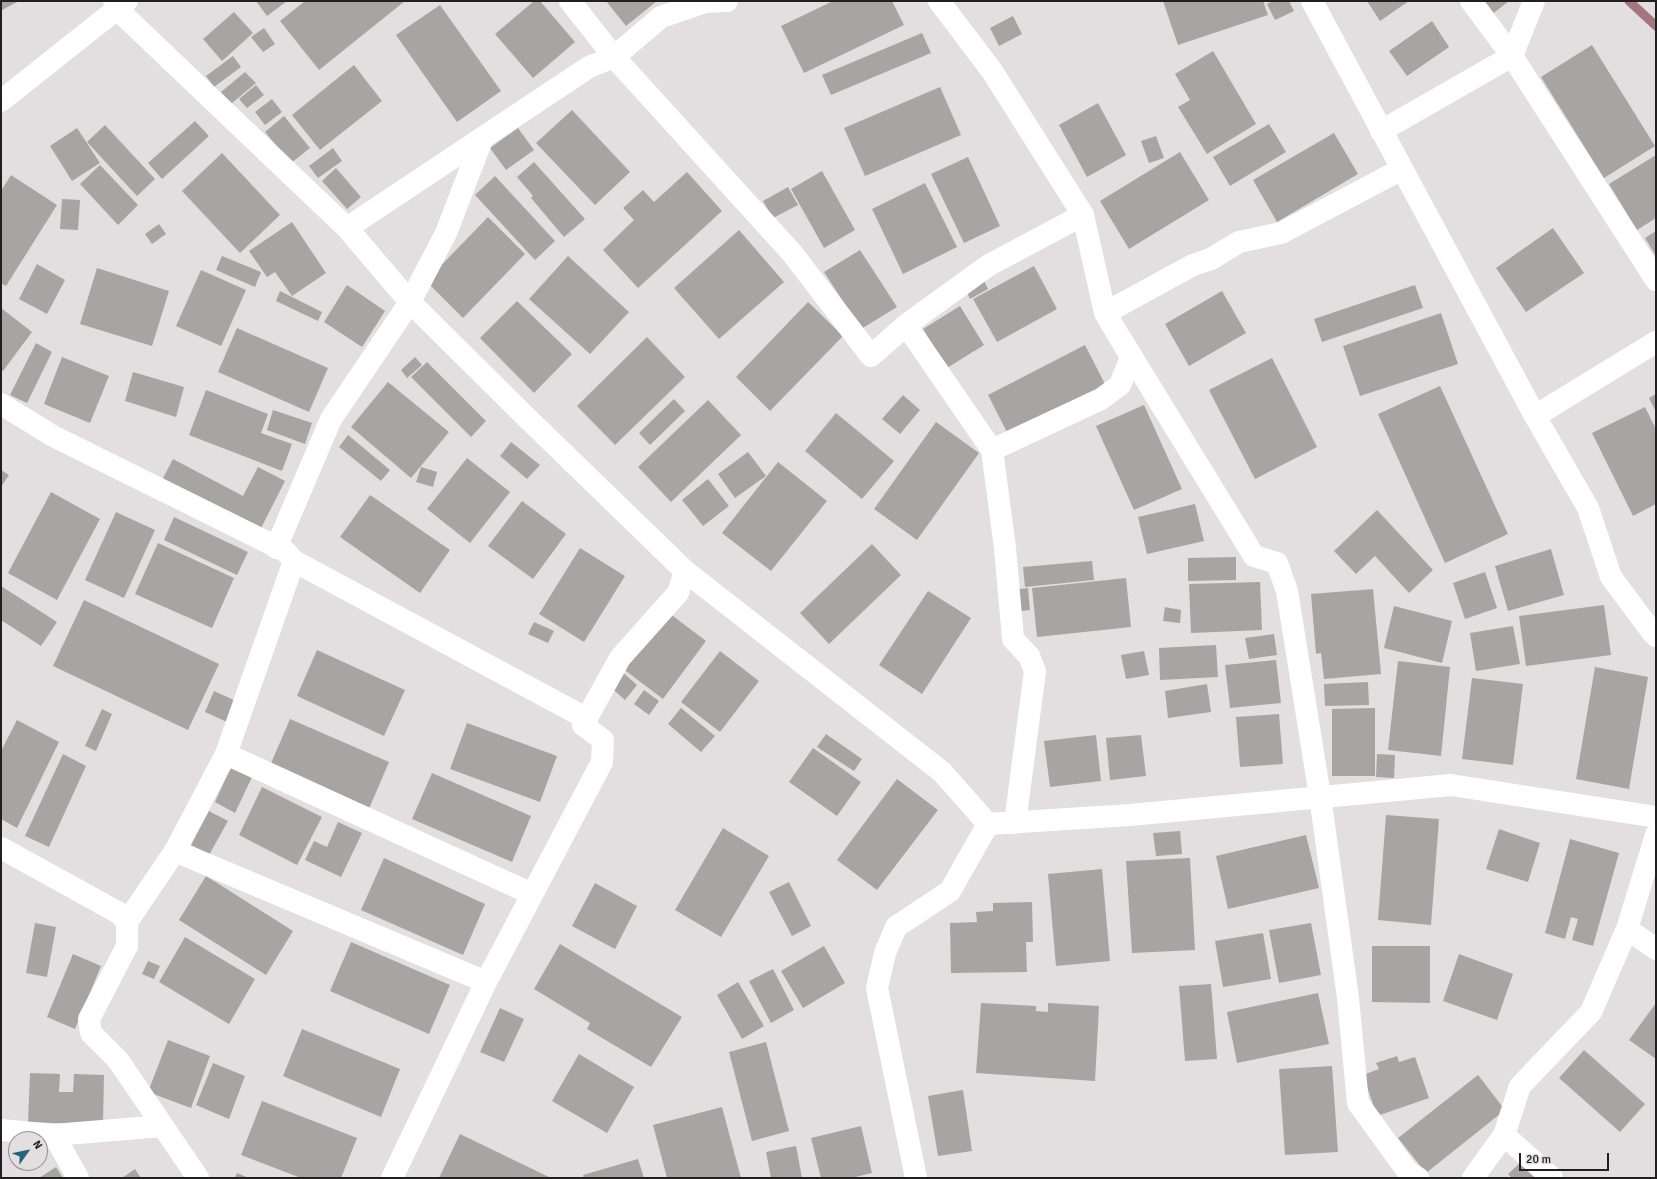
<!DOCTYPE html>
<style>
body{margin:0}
#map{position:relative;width:1657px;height:1179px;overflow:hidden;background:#e3dedf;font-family:Signika,sans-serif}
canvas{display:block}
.frame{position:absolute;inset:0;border:2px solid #212020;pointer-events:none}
.north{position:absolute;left:8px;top:1131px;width:40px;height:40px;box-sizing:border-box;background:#e3dedf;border:1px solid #959293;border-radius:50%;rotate:57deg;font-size:11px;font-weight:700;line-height:16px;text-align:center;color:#212020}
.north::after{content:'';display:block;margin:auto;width:14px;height:18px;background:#236678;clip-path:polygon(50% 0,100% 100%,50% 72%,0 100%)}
.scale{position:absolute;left:1519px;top:1153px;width:90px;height:18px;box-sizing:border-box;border:2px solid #212020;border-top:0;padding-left:5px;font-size:12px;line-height:14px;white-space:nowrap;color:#212020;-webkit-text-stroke:3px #e3dedf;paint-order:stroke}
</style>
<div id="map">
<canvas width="1657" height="1179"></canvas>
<div class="frame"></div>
<div class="north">N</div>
<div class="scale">20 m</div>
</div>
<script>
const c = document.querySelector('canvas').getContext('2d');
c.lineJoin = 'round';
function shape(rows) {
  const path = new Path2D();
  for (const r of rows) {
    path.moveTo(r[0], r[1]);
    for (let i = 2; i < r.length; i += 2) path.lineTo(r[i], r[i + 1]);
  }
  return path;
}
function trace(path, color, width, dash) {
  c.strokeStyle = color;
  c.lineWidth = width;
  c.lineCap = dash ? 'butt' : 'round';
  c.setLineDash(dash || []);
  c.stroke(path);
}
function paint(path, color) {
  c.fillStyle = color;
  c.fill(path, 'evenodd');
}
const stream = shape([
 [1629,1,1656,26]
]);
const building = shape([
 [1,1,19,1,2,10],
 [256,1,287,1,267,16],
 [305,1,405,1,319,70,280,21],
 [534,1,540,1,575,42,533,78,495,34],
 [606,1,657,1,626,26],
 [833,1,892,1,904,25,804,73,781,26],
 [1163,1,1263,1,1268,15,1178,45],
 [1273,1,1289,1,1294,11,1275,20,1267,4],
 [1367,1,1409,1,1380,21],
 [1472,1,1509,1,1486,19],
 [440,5,501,91,457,122,396,35],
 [234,12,253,33,222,61,203,39],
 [1013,16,1022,34,999,46,990,28],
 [1432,21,1449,47,1407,76,1389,51],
 [264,28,275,44,263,52,251,37],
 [922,33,931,53,831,95,822,75],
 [1592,45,1655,146,1604,178,1541,77],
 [1213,51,1256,124,1207,154,1178,107,1190,100,1175,74],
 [233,56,241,67,214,87,206,76],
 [354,65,382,101,320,150,292,115],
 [245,72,256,83,231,104,221,92],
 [256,85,264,95,247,108,239,99],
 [940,87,961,135,865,176,844,128],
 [272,99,282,112,265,125,255,112],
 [1098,103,1126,155,1087,177,1059,125],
 [572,110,630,172,595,205,536,143],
 [284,116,310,148,291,163,265,132],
 [195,121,209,136,162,179,148,163],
 [1269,124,1286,152,1230,186,1213,157],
 [105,125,155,179,137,196,87,142],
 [77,128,100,163,72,181,50,146],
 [518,128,534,150,506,170,490,148],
 [1334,133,1358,174,1277,222,1253,180],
 [1156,136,1164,158,1149,163,1141,141],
 [333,148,342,161,318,178,309,166],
 [1180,152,1209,200,1129,249,1100,201],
 [222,153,280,215,240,253,182,191],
 [1656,155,1656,218,1637,230,1609,184],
 [968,157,1000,226,964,243,931,174],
 [534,162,585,219,564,237,531,198,533,196,517,177],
 [100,165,138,205,118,225,80,184],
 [336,168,361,197,347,209,322,181],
 [822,171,855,230,824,248,791,189],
 [687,172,722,211,638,288,603,250,634,220,623,208,643,190,654,202],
 [11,175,57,205,6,286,1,283,1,191],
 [495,176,555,241,535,260,475,195],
 [925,183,957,247,903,274,872,209],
 [788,187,798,205,773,218,763,201],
 [62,199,80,200,78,230,60,229],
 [488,217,525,254,463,318,426,281],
 [292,222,326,273,292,296,275,272,267,277,249,251],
 [159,224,166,234,152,244,145,234],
 [1553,228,1584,273,1526,312,1496,268],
 [739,230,784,282,719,339,674,288],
 [1656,231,1656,256,1645,238],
 [860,250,897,307,861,329,824,272],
 [222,256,261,272,255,287,216,270],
 [568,256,629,312,590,354,529,299],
 [37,264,65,280,47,314,19,299],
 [1034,266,1057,309,997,342,973,299],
 [97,268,169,291,152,346,80,324],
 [201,270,246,290,221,346,176,326],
 [982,277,988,289,970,299,964,286],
 [347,285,385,311,362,347,324,322],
 [1415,285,1423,308,1322,342,1314,319],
 [280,291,322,312,318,321,276,301],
 [1222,291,1246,333,1189,366,1165,324],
 [517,301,572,354,534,393,480,338],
 [808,302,843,336,770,411,736,377],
 [960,306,984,345,947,368,923,329],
 [1,308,32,332,3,371,1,370],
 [1441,313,1458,364,1360,396,1343,346],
 [237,328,328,368,309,412,218,372],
 [647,337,685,377,615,445,577,406],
 [36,343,52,352,27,403,10,395],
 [1085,345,1107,388,1010,438,988,395],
 [62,357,109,376,90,423,44,404],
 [415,357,422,365,407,378,401,370],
 [1272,358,1317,447,1255,479,1209,390],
 [427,362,486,421,471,437,411,377],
 [133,372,184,387,176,417,125,401],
 [388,382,449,432,411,478,351,427],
 [1440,386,1508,534,1445,563,1378,414],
 [206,390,268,414,261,433,292,444,282,471,189,435],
 [1656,394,1656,412,1649,398],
 [903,395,920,410,900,434,882,419],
 [674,399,685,411,650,445,639,433],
 [708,400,741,435,671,502,638,467],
 [1144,405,1182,489,1134,510,1096,426],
 [1645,407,1656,429,1656,504,1633,516,1592,433],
 [273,410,312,423,305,444,267,430],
 [836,413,894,461,862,499,805,451],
 [936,422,979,453,917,540,874,509],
 [348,435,390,470,381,481,339,447],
 [511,442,540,465,527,479,500,456],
 [748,452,766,476,735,498,718,474],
 [467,458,510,492,470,543,427,509],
 [173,459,243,496,258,467,285,481,258,534,160,484],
 [778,462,827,501,771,571,722,533],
 [421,467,437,472,433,487,416,482],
 [1,470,9,475,1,487],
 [708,479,729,506,703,526,682,500],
 [51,492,100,519,57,600,8,573],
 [370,495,450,550,420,593,340,537],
 [522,501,566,534,533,579,488,546],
 [1195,504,1204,541,1147,554,1138,517],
 [1377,510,1433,570,1409,593,1375,556,1356,574,1334,551],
 [116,512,155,530,124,598,85,580],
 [174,517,248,552,237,575,164,540],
 [158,543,234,578,212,628,135,594],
 [872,544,901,575,829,644,800,613],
 [580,548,625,576,584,642,539,614],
 [1551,549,1564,595,1508,611,1495,566],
 [1236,557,1236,580,1188,581,1188,558],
 [1092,561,1094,580,1025,587,1023,567],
 [1485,572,1497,608,1465,619,1453,583],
 [1126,578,1131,627,1037,637,1032,588],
 [1260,582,1262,630,1191,633,1189,584],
 [1,586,57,622,41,646,1,620],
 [1028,588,1030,610,1013,612,1010,590],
 [1373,589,1381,674,1324,679,1321,653,1316,654,1311,594],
 [928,591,971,618,922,694,879,665],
 [84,600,219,664,188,730,53,666],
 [1604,605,1611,655,1526,666,1519,616],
 [1394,606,1452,621,1442,663,1384,648],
 [1165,607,1181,610,1180,623,1163,621],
 [665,610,706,641,663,699,622,668],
 [534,622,554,631,548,643,528,634],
 [1513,626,1520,664,1476,671,1470,633],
 [1274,634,1277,655,1249,659,1245,638],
 [1216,645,1218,677,1160,680,1159,648],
 [317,650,405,690,384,736,297,696],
 [720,651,759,681,720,732,681,702],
 [1144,651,1149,675,1126,679,1121,655],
 [1276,660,1281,703,1230,708,1225,665],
 [1398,661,1450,667,1441,756,1388,750],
 [1595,667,1648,677,1629,789,1576,779],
 [620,670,637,685,625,700,608,685],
 [1472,678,1523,684,1513,765,1462,759],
 [1368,682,1369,705,1325,706,1324,684],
 [1207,684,1211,712,1168,718,1165,691],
 [644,690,659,701,649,715,634,704],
 [214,691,236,701,227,722,205,712],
 [681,708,715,736,701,752,668,724],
 [1375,708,1375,776,1332,776,1332,709],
 [102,709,112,714,96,751,85,746],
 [1279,714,1283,764,1240,767,1236,717],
 [290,719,389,762,368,811,269,768],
 [17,720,59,742,17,828,1,819,1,751],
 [467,723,557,756,540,802,450,769],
 [826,734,862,759,854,771,817,747],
 [1096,735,1101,781,1050,787,1044,741],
 [1141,735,1146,776,1110,780,1106,738],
 [813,748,861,782,837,816,789,782],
 [63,754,86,766,49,847,25,836],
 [1377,754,1395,755,1394,778,1376,777],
 [231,767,252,777,235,813,215,802],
 [432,773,531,816,512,862,412,819],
 [897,779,938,810,877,890,837,860],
 [262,787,322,817,297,865,239,835],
 [209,811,228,821,209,855,191,845],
 [1386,815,1439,819,1431,925,1378,920],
 [338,822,362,833,341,877,305,860,314,841,327,847],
 [723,828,769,856,721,937,675,910],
 [1499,829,1540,843,1528,882,1486,869],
 [1180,831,1182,854,1156,856,1153,833],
 [1306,835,1319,888,1228,909,1216,856],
 [1570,839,1619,853,1593,946,1572,940,1578,919,1571,917,1565,939,1545,933],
 [384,858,485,904,463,955,361,910],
 [1190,858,1195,950,1132,953,1126,861],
 [1102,869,1110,961,1056,966,1048,874],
 [206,876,293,931,266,975,179,920],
 [789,882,811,926,792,936,769,892],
 [595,883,637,906,615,949,572,926],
 [1032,902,1033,942,1026,942,1027,972,951,973,950,923,977,922,976,912,993,911,993,903],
 [35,923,56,927,47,977,26,973],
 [1311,923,1321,975,1279,983,1269,930],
 [1263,933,1271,979,1223,987,1215,941],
 [185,937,255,979,229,1024,159,982],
 [351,942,450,985,429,1034,330,991],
 [560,944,682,1017,651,1067,587,1029,590,1023,534,989],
 [824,946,845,983,803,1008,781,971],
 [1372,946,1430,946,1430,1003,1372,1002],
 [73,954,101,966,75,1029,47,1017],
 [1459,954,1513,974,1497,1020,1443,1001],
 [148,961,160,966,154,979,142,974],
 [773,969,794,1010,771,1023,749,981],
 [738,982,764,1026,742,1039,717,995],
 [1211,984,1217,1059,1185,1061,1179,986],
 [1318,993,1329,1044,1237,1063,1227,1012],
 [981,1003,1036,1006,1036,1011,1048,1012,1048,1003,1099,1006,1095,1081,976,1073],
 [1656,1003,1656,1059,1629,1040],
 [500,1008,524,1019,504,1062,480,1052],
 [302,1029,400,1069,381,1117,283,1076],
 [168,1040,210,1056,191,1108,148,1092],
 [766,1042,789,1131,752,1141,729,1052],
 [1584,1050,1645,1104,1620,1132,1559,1078],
 [579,1054,634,1087,607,1133,552,1101],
 [1397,1056,1399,1062,1415,1057,1429,1098,1377,1116,1363,1075,1379,1069,1376,1063],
 [213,1063,245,1076,229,1119,196,1105],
 [1332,1066,1338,1152,1285,1155,1279,1069],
 [30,1073,60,1074,59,1092,73,1092,74,1074,104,1075,103,1125,28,1122],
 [1478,1075,1505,1110,1426,1173,1398,1138],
 [963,1090,972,1151,938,1156,928,1096],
 [262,1101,357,1138,341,1178,301,1178,241,1155],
 [722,1107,741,1178,667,1178,653,1125],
 [861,1126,872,1173,851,1178,821,1178,811,1138],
 [460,1134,551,1178,439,1178],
 [796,1146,802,1178,771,1178,766,1152],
 [638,1159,644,1178,584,1178,583,1175],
 [1523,1160,1537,1175,1534,1178,1512,1178,1508,1174],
 [56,1167,63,1178,39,1178],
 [135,1169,141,1178,122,1178],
 [237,1173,249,1178,235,1178]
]);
const street = shape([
 [114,1,117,9,347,228,410,302,524,415,685,571,942,772,988,824],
 [570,1,614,57,792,253,871,356,906,325,989,265,1083,215],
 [939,1,992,71,1083,215,1105,313,1254,556,1277,563,1287,591,1320,796,1348,998,1358,1103,1408,1172,1418,1178],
 [1312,1,1535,416,1588,508,1611,577,1652,632,1656,636],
 [1471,1,1512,56,1656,280],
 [1381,131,1512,56,1534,1],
 [347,228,589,67,614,57,661,17,705,2,727,1],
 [906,325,992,450,1005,548,1013,639,1029,656,1035,671,1015,823],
 [1,404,53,436,285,551,294,561,582,716,583,725,603,740,602,762,486,982,392,1178],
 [1535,416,1656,342],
 [992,450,1101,399,1120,385,1131,357,1105,313,1193,265,1211,259,1239,242,1281,233,1402,169],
 [276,548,331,419,410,302,446,233,483,137],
 [583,725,620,658,678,593,685,571],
 [226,754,532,894],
 [988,824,1130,815,1451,785,1656,817],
 [1,848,119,913,127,922],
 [175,851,486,982],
 [1627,929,1656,949],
 [1,1130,54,1135,162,1126],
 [54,1135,78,1178],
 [1504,1135,1552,1178],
 [198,1178,118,1060,91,1033,89,1019,127,946,127,922,175,851,226,754,294,561],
 [916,1178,877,988,885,953,896,927,950,891,988,824],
 [1473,1178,1504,1135,1520,1086,1591,1012,1627,929,1656,835]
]);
const secondary = shape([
 [1,101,127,1]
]);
trace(stream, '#a5767d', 9);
paint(building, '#a8a4a4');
trace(street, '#fff', 22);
trace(secondary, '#fff', 22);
</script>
